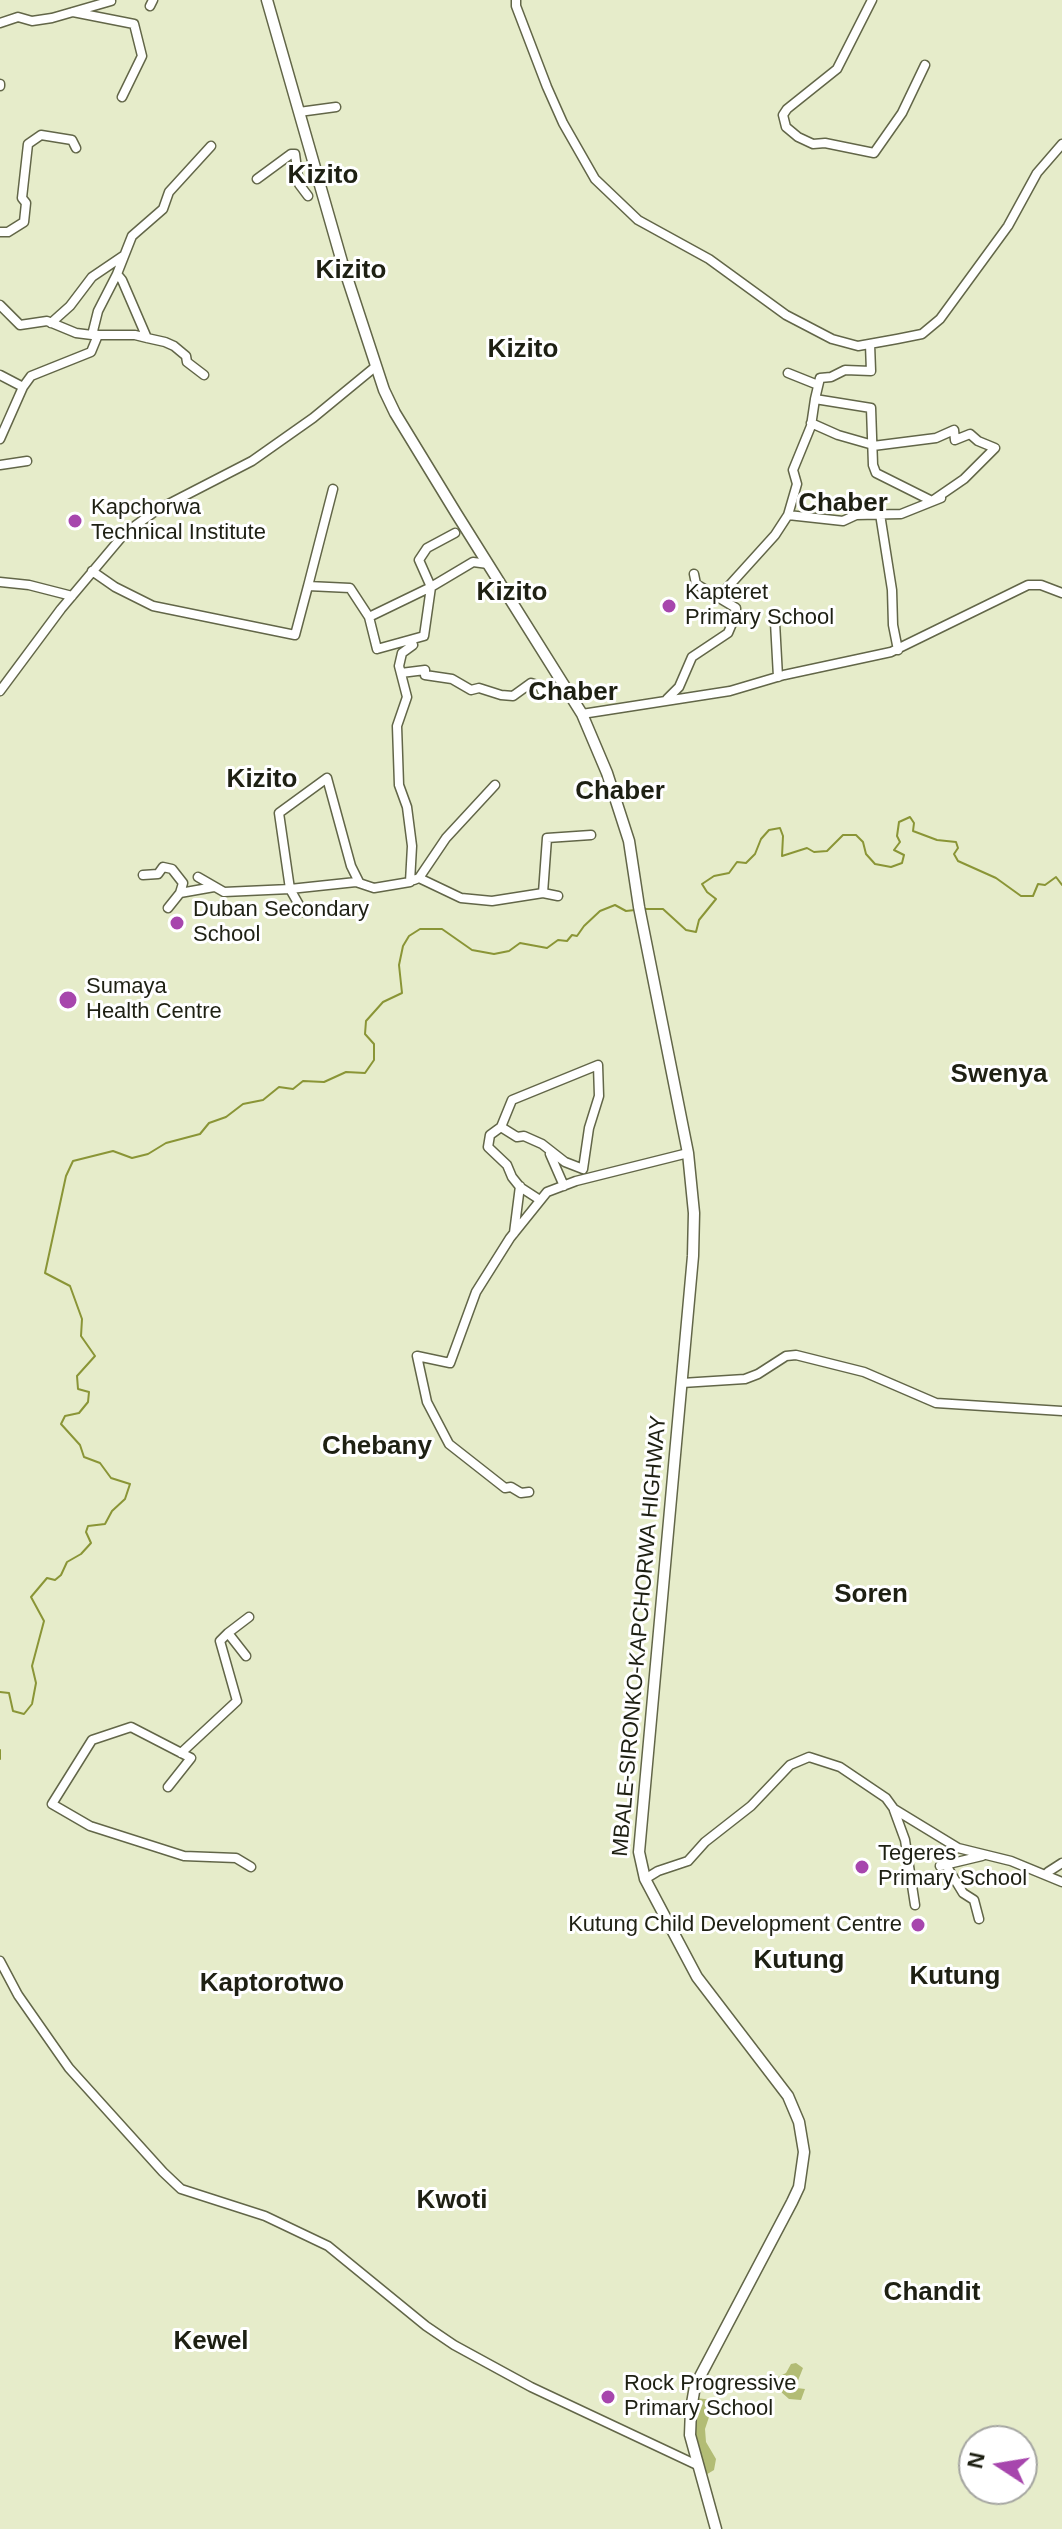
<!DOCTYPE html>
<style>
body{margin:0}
#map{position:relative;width:1062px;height:2529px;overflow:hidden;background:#e6ecca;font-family:Helvetica,sans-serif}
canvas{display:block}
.north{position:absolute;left:958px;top:2425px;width:80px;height:80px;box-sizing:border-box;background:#fff;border:2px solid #a5a6a1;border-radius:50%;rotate:282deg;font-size:22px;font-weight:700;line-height:32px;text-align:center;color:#1e2013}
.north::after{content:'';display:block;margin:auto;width:28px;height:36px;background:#a746ad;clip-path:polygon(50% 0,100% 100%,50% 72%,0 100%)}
</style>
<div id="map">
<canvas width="1062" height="2529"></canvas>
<div class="north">N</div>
</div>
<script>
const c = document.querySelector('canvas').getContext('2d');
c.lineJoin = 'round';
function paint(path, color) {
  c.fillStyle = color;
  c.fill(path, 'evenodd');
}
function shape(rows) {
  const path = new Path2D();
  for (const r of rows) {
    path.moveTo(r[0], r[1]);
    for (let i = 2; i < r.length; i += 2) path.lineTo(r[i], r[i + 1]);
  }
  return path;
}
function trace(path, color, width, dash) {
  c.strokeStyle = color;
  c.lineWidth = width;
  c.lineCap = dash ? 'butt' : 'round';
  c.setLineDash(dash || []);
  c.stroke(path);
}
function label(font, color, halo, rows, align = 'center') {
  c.font = font + ' Helvetica,sans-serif';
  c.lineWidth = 6;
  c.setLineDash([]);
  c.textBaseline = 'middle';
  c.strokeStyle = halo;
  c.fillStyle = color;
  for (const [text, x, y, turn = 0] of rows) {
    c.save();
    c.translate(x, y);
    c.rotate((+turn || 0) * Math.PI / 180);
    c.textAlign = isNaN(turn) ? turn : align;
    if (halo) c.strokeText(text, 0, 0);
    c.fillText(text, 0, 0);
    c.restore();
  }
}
const green = shape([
 [796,2363,803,2368,797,2383,797,2388,805,2389,801,2400,789,2399,772,2384,776,2378,786,2373,791,2364],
 [696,2398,713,2400,713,2405,705,2429,706,2442,716,2459,714,2470,704,2476,694,2435]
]);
const stream = shape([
 [645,909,663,909,686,930,696,932,699,920,716,899,707,892,702,884,714,876,729,873,737,862,746,863,755,854,761,839,769,830,780,828,783,836,782,856,807,848,814,852,827,851,843,835,856,835,863,842,866,854,875,864,891,867,902,863,904,855,894,850,900,842,897,836,899,822,910,817,914,823,913,831,937,840,956,842,958,848,954,854,958,861,996,878,1021,896,1033,896,1038,884,1045,885,1056,877,1062,885],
 [0,1692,9,1693,13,1711,24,1714,32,1704,36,1683,32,1666,44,1621,31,1597,47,1578,55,1580,61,1575,67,1562,81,1554,91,1543,86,1532,88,1526,105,1524,112,1511,125,1499,130,1484,111,1478,100,1463,84,1457,80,1445,61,1424,65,1416,79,1413,88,1402,89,1392,78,1389,77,1376,95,1356,81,1336,82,1319,70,1286,45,1273,66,1176,73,1161,113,1151,132,1158,148,1154,166,1143,200,1134,209,1123,226,1117,243,1104,263,1100,279,1087,293,1089,303,1081,324,1082,346,1072,365,1073,374,1060,374,1044,365,1034,366,1021,383,1002,402,993,399,965,403,946,409,936,420,929,442,929,472,950,494,954,509,951,520,943,547,948,558,940,567,941,572,935,577,936,584,926,600,911,615,905,626,911,635,910],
 [0,1750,0,1759]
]);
const minor = shape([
 [516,0,516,6,547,87,563,123,595,179,638,220,709,259,786,315,832,339,858,346,897,339,922,334,940,319,1008,226,1037,173,1062,144],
 [872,0,837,69,787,109,783,115,786,127,798,137,813,144,825,143,874,153,902,113,925,65],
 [150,6,153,0],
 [73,12,134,24,142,56,122,97],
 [0,23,18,17,32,21,52,18,111,1],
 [0,84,0,86],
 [299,112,336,107],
 [257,179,291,154,295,154,299,184,308,196],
 [0,232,8,232,24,222,26,203,22,198,28,144,41,135,72,140,76,148],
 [117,274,132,236,163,209,169,192,211,146],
 [0,305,20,325,47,321,76,333,92,335],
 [51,323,70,306,92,277,123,256],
 [147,338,122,280,117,274,98,311,92,335,135,335,147,338,165,342,174,346,186,356,187,362,204,375],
 [788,373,818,385],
 [0,375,23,387,31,376,91,352,98,335],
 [815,399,820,378,831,377,845,370,871,371,870,344],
 [811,423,838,435,873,445],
 [0,439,23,387],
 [873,446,936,438,954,430,955,440,970,434,978,441,995,448,964,479,932,501,876,473,873,465,871,408,815,399,811,426,793,470,797,484,788,515,843,521,856,515,901,514,941,498],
 [0,465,27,461],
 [333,489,308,586,350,588,369,617],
 [880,514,892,590,893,625,898,650],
 [455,533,427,548,419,560,431,587,369,617,377,649,424,636,431,587,473,562,488,564],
 [92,571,115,587,153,606,295,635,308,586],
 [0,582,29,585,72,596],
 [718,598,775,535,788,515],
 [775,622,778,677],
 [401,673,425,670,425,675,452,679,471,690,479,688,501,695,513,696,531,683,540,686,542,691],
 [0,691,61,609,125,533,157,510,252,461,313,418,375,367],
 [667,699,679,687,692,657,728,633,736,614,736,608,696,584,694,574],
 [582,714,730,691,784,675,891,652,1028,585,1041,585,1062,593],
 [143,875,158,874,163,867,172,869,183,883,180,893],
 [198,877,224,892,290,889,356,882,374,888,410,882,412,846,407,807,399,785,397,726,407,697,399,666,402,653,413,645,411,640],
 [419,878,461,898,492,901,543,893,558,896],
 [414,880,419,878,446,838,495,785],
 [543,893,547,838,591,835],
 [168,908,180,893,214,887],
 [303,912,290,889,279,813,327,778,351,866,359,882],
 [501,1127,517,1137,524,1136,542,1144,565,1162,583,1169,589,1128,599,1096,598,1065,512,1100,501,1127,490,1135,488,1147,507,1165,512,1177,520,1187,540,1200],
 [550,1154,564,1186],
 [514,1233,520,1186],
 [682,1383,745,1379,758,1374,786,1356,796,1355,864,1372,936,1403,1062,1411],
 [529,1492,521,1493,511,1487,505,1488,449,1444,427,1402,417,1356,450,1363,476,1292,510,1238,547,1192,576,1181,688,1153],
 [228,1633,249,1617],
 [181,1753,237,1701,220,1641,228,1633,246,1656],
 [168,1787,191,1758,131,1727,92,1740,52,1804,90,1826,184,1856,236,1858,251,1867],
 [894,1810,905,1840,915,1905],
 [946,1865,963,1893,974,1900,979,1919],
 [940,1866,982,1856],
 [1048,1872,1062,1863],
 [645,1879,658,1871,688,1861,705,1842,751,1806,790,1765,809,1757,840,1767,886,1798,894,1809,958,1848,1011,1861,1062,1882],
 [0,1961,18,1995,69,2068,163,2172,181,2189,265,2216,328,2246,426,2326,454,2345,531,2387,697,2465]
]);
const major = shape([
 [267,0,342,262,384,390,395,413,456,513,582,714,607,773,629,841,639,907,688,1153,694,1213,693,1256,639,1852,645,1879,697,1977,788,2096,799,2122,804,2152,799,2187,792,2202,695,2386,691,2409,690,2435,716,2529]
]);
const markers = [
 [75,521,8,"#a746ad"],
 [669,606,8,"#a746ad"],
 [177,923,8,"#a746ad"],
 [68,1000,10,"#a746ad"],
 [862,1867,8,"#a746ad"],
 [918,1925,8,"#a746ad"],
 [608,2397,8,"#a746ad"]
];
const poiNames = [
 ["Kapchorwa",91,508],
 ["Technical Institute",91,533],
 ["Kapteret",685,593],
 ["Primary School",685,618],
 ["Duban Secondary",193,910],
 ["School",193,935],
 ["Sumaya",86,987],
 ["Health Centre",86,1012],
 ["Tegeres",878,1854],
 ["Primary School",878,1879],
 ["Kutung Child Development Centre",902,1925,"right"],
 ["Rock Progressive",624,2384],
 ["Primary School",624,2409]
];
const streetNames = [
 ["MBALE-SIRONKO-KAPCHORWA HIGHWAY",640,1636,-85]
];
const quarterNames = [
 ["Kizito",323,176],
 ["Kizito",351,271],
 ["Kizito",523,350],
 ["Chaber",843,504],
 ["Kizito",512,593],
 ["Chaber",573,693],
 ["Kizito",262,780],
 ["Chaber",620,792],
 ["Swenya",999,1075],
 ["Chebany",377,1447],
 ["Soren",871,1595],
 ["Kutung",799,1961],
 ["Kutung",955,1977],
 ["Kaptorotwo",272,1984],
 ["Kwoti",452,2201],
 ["Chandit",932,2293],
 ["Kewel",211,2342]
];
paint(green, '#b2bc75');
trace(stream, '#8a9536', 2);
trace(minor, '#626648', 11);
trace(major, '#626648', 13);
trace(minor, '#fff', 8);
trace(major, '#fff', 10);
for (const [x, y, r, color] of markers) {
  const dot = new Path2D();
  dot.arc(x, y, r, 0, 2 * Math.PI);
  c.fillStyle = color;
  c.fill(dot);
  trace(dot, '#fff', 3);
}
label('22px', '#1e2013', '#fff', poiNames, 'left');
label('22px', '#1e2013', '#fff', streetNames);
label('bold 26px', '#1e2013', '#fff', quarterNames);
</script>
